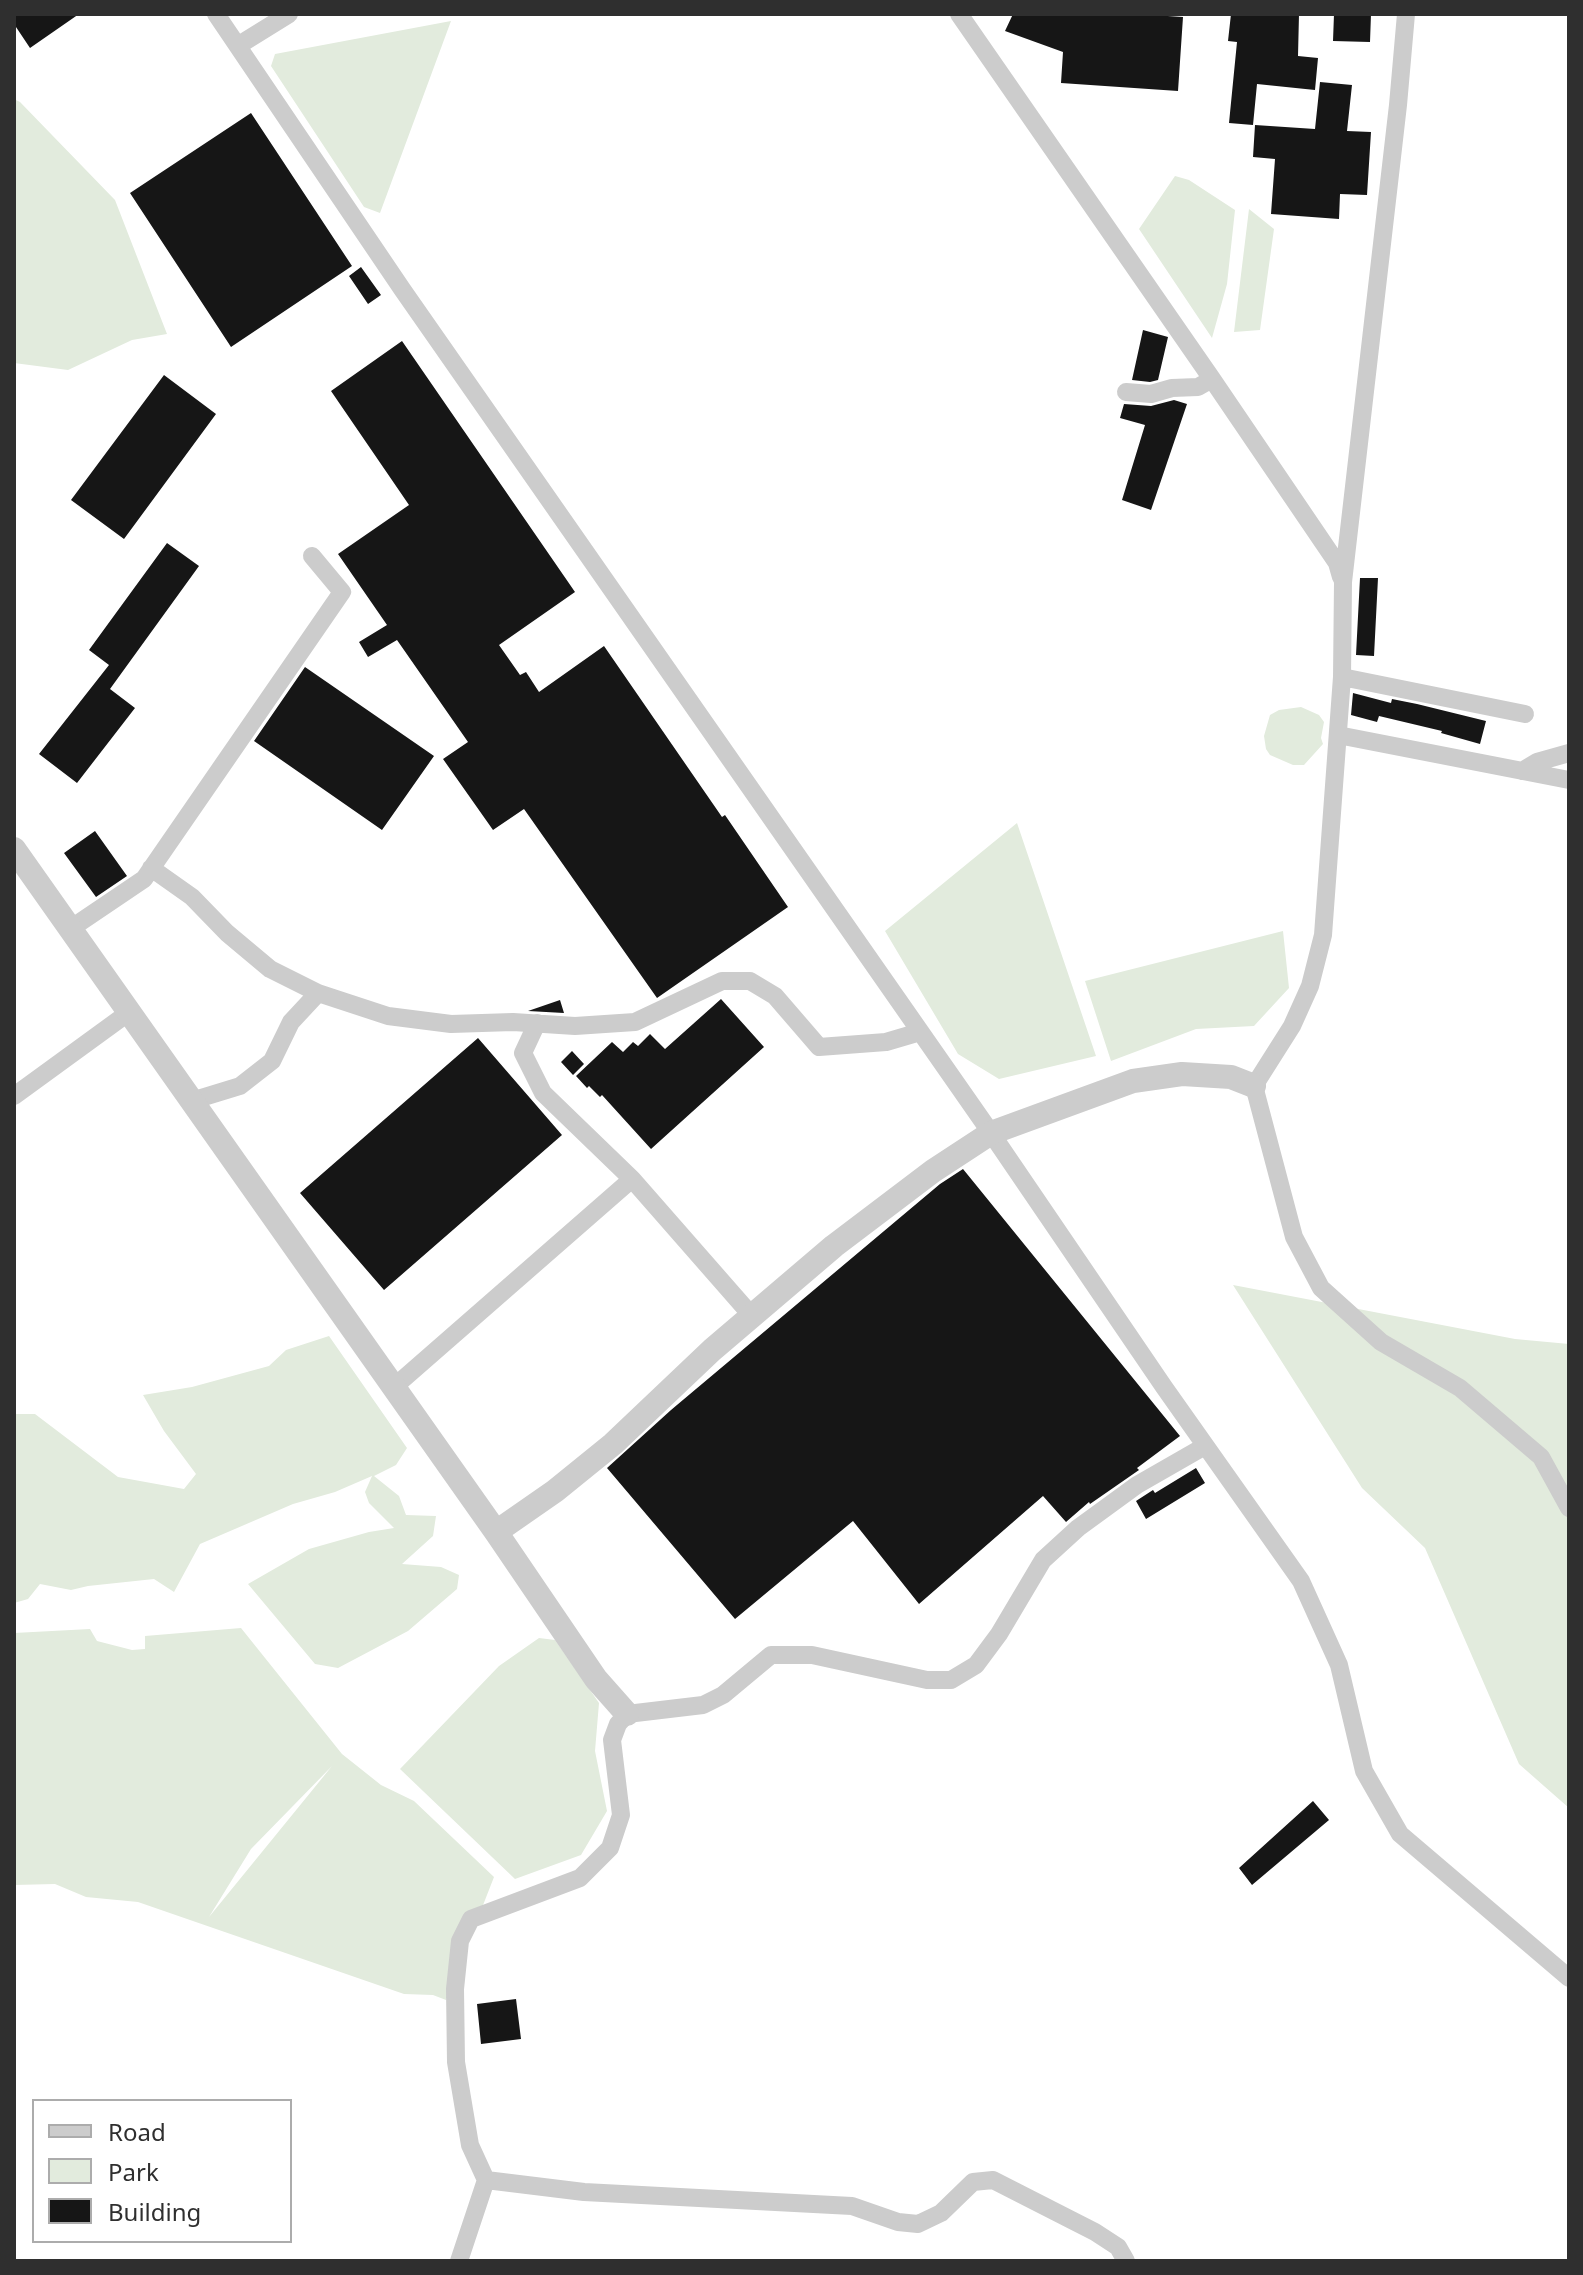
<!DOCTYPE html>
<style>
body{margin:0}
#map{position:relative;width:1583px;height:2275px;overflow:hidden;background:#fff;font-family:"Noto Sans",sans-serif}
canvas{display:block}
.frame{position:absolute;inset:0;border:16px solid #2f2f2f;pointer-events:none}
.legend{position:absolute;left:32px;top:2099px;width:260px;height:144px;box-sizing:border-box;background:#fff;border:2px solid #acacac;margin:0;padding:10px 14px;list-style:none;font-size:24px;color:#2f2f2f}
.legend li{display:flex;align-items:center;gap:16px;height:40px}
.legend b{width:40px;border:2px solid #acacac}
</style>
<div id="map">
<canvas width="1583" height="2275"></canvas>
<div class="frame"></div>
<ul class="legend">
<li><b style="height:10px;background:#ccc"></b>Road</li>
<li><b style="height:22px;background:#e2ebdd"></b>Park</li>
<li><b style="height:22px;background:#161616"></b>Building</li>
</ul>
</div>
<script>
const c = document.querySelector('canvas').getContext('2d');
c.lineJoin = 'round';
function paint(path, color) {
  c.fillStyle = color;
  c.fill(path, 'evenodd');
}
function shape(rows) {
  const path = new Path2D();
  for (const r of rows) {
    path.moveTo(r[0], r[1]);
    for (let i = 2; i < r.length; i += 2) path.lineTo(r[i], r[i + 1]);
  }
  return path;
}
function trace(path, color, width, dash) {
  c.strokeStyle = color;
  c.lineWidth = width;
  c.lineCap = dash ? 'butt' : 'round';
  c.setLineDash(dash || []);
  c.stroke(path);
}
const green = shape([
 [451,21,380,213,364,207,271,66,275,54],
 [14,99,20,102,115,200,167,334,132,340,68,370,14,363],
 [1175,176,1189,180,1235,210,1227,284,1212,338,1139,229],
 [1249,209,1274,229,1260,330,1234,332],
 [1301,707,1319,715,1324,722,1321,738,1323,744,1304,765,1293,765,1270,755,1266,749,1264,736,1270,715,1279,710],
 [1017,823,1096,1056,999,1079,958,1054,885,931],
 [1283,931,1289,988,1254,1026,1196,1029,1111,1061,1085,981],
 [1233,1285,1515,1339,1569,1344,1569,1808,1519,1764,1425,1548,1362,1488],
 [329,1336,407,1448,396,1465,374,1476,399,1496,406,1515,436,1516,433,1536,402,1564,441,1567,459,1575,457,1589,408,1631,338,1668,315,1664,248,1584,309,1549,369,1532,394,1528,369,1503,365,1492,372,1476,335,1492,293,1504,200,1544,174,1592,154,1579,88,1586,71,1590,40,1584,28,1599,14,1603,14,1414,35,1414,118,1477,184,1489,196,1474,164,1431,143,1395,192,1387,269,1366,286,1350],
 [241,1628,342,1754,381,1785,414,1801,494,1877,446,2000,433,1995,404,1994,138,1902,86,1897,55,1884,14,1885,14,1633,90,1629,97,1641,132,1650,145,1649,145,1636],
 [332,1766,209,1917,251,1849],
 [539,1638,555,1640,599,1703,595,1751,607,1811,581,1855,515,1879,400,1769,499,1666]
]);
const building = shape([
 [14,14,79,14,30,48,14,24],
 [1013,14,1137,14,1183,17,1178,91,1061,83,1063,52,1005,31],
 [1231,14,1299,14,1298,56,1318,58,1315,90,1257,84,1253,125,1229,123,1237,42,1228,41],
 [1334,14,1371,14,1370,42,1333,41],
 [1320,82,1352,85,1347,131,1371,132,1367,195,1340,194,1339,219,1271,214,1275,159,1253,157,1255,125,1315,129],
 [251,113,352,266,231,347,130,193],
 [361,267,381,295,368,304,349,276],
 [1143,330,1168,337,1158,380,1150,382,1132,380],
 [402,341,575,592,499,645,520,675,526,672,539,692,604,646,722,817,725,815,788,907,657,998,524,809,493,830,443,759,468,742,397,640,368,657,359,642,387,625,338,554,409,505,331,391],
 [164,375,216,414,124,539,71,500],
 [1174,400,1187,404,1151,510,1122,500,1145,425,1120,418,1124,404,1151,406],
 [167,543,199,566,110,689,135,708,77,783,39,754,109,665,89,650],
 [1360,578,1378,578,1374,656,1356,655],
 [305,667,434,756,382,830,254,741],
 [1353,693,1391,703,1392,699,1417,704,1486,721,1480,744,1441,733,1442,731,1379,716,1377,722,1351,715],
 [95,831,127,876,96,897,64,853],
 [721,999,764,1047,651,1149,602,1095,600,1097,589,1086,587,1088,576,1076,612,1042,623,1052,633,1042,638,1046,650,1034,665,1049],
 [560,1000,564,1013,528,1011],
 [478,1038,562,1135,384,1290,300,1193],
 [572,1051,584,1064,573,1075,561,1062],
 [963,1169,1180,1436,1137,1468,1139,1470,1090,1504,1089,1502,1066,1522,1043,1496,919,1604,853,1521,735,1619,607,1468,671,1410,940,1184],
 [1196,1468,1205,1483,1146,1519,1136,1501,1153,1490,1155,1493],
 [1313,1801,1329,1820,1252,1885,1239,1868],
 [516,1999,521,2039,481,2044,477,2004]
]);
const minor = shape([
 [216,14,402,289,991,1133,1164,1387,1301,1581,1339,1665,1364,1771,1400,1834,1569,1978],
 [959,14,1212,379,1337,563,1341,577],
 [1406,14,1398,105,1343,582,1342,677,1323,935,1310,986,1292,1026,1254,1086,1294,1237,1321,1288,1381,1342,1460,1388,1541,1457,1569,1508],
 [239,45,289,14],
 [1126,392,1151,394,1172,388,1198,387,1212,379],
 [1342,677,1525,714],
 [1338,735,1569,780],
 [1522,771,1537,762,1569,753],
 [151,868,192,897,227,933,270,969,318,993,388,1016,451,1024,513,1022,575,1026,635,1022,722,981,750,981,775,996,819,1047,886,1042,920,1032],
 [70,929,144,879,342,592,312,556],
 [537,1023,523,1053,543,1093,632,1179],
 [14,1096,128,1013],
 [191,1101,240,1086,272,1061,291,1022,318,993],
 [394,1387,632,1179,752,1316],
 [486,2180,584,2192,852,2206,898,2222,918,2224,941,2213,973,2182,993,2180,1095,2232,1118,2247,1126,2261],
 [459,2261,486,2180,470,2145,456,2062,455,1989,460,1941,471,1919,580,1878,610,1848,621,1815,612,1740,618,1724,627,1714,703,1705,723,1695,771,1655,812,1655,927,1680,951,1680,976,1665,999,1634,1043,1560,1078,1528,1137,1485,1205,1446]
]);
const tertiary = shape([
 [14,849,496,1532,596,1679,627,1714],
 [496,1532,555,1491,613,1444,712,1350,834,1246,933,1171,991,1133,1133,1081,1182,1074,1231,1077,1254,1086]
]);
paint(green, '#e2ebdd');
paint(building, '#161616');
trace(minor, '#ccc', 18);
trace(tertiary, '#ccc', 24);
</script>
